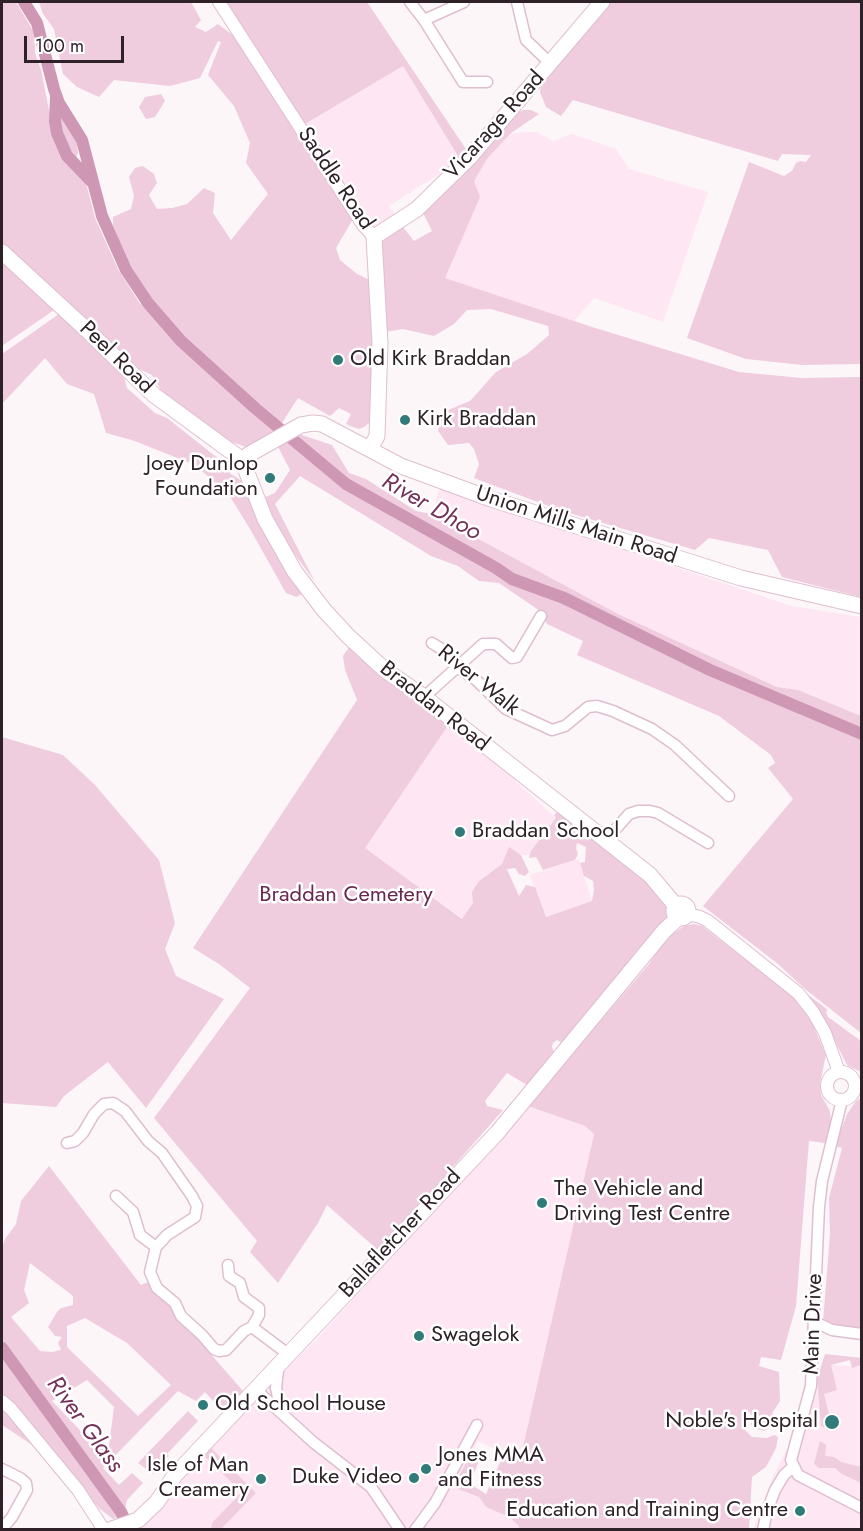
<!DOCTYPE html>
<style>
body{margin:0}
#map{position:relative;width:863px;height:1531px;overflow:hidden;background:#fdf6f9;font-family:Jost,sans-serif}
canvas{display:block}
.frame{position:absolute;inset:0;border:3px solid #2e2228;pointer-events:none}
.scale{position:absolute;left:24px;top:36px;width:100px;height:27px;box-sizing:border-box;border:3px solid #2e2228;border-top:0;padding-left:8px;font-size:18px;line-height:21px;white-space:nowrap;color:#2e2228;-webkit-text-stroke:4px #fff;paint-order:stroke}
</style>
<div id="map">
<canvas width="863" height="1531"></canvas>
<div class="frame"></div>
<div class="scale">100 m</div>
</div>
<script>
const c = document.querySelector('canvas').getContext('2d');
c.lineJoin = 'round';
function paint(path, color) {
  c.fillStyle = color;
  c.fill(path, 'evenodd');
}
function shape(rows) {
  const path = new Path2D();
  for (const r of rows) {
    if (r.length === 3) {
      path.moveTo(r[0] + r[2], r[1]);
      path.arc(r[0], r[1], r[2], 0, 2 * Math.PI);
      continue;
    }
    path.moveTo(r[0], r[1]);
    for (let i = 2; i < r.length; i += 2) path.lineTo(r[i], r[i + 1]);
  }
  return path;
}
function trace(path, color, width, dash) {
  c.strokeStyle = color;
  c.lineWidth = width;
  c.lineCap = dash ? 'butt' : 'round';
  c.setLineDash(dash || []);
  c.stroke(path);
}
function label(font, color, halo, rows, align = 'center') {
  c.font = font + ' Jost,sans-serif';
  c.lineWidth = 5;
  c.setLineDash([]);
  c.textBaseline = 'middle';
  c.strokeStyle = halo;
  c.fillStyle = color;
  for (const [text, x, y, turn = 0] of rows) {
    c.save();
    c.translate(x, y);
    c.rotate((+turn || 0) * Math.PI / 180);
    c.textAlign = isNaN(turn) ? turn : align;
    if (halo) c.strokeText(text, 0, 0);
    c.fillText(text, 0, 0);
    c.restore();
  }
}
const built = shape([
 [403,66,461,161,443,180,439,174,389,206,397,218,378,230,371,228,305,124],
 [536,132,554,141,572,134,616,149,629,169,708,192,663,322,594,298,574,321,444,278,480,197,473,181,487,159,511,133],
 [441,483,597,541,792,606,861,617,861,716,798,690,777,687,618,614,432,514],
 [449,724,515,778,514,780,556,818,529,855,521,855,509,848,502,864,479,881,473,903,463,919,364,848],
 [579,859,592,901,546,917,530,875],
 [528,1106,585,1126,594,1133,520,1460,478,1441,453,1487,479,1497,486,1507,509,1517,519,1526,519,1529,135,1530,269,1385,315,1341],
 [831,1365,861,1367,861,1529,753,1530,773,1476]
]);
const green = shape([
 [2,2,16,2,35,34,35,53,41,70,54,135,66,161,86,183,95,218,118,269,140,304,149,299,128,265,113,225,113,217,131,209,134,196,129,177,135,168,143,166,154,174,157,183,149,195,157,209,172,208,187,204,204,188,215,193,213,213,231,240,268,194,246,163,250,143,234,106,208,75,221,42,218,41,200,78,170,86,114,80,99,97,77,87,63,74,54,29,43,14,39,2,191,2,201,20,195,27,206,32,218,24,234,36,353,219,336,248,340,260,357,274,370,280,377,344,372,417,369,423,364,427,359,429,350,426,346,424,351,414,339,408,330,416,298,398,273,437,255,445,246,447,226,440,165,397,152,375,132,366,87,321,2,243],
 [226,2,367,2,468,152,461,161,403,66,305,124],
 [608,2,861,2,861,364,803,365,746,359,687,338,749,162,784,176,792,171,796,163,800,161,806,162,811,155,782,154,778,161,573,100,561,116,546,107,540,92,541,85,553,72,554,66],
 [161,94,165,101,155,117,146,119,139,107,145,97],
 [523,110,531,110,539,114,511,133,487,159,474,181,480,197,445,278,589,326,739,372,802,378,861,377,861,597,782,577,768,550,709,538,695,550,559,510,474,478,479,464,474,449,469,443,448,445,438,431,443,412,470,401,496,372,527,354,549,335,548,326,491,309,467,310,454,324,434,336,403,329,385,332,379,256,383,239,403,227,414,241,432,231,422,211,515,114],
 [61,117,72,128,77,142,78,153,76,158,77,162,71,158,61,138,58,124],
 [2,262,54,310,2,346],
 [59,314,124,377,127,388,155,413,167,418,224,463,231,474,242,481,264,527,304,593,296,597,286,593,250,529,229,495,195,465,132,440,106,433,94,394,67,384,45,358,2,404,2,354],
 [299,434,332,445,349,473,366,479,416,511,432,514,618,614,777,687,798,690,861,716,861,1033,805,989,778,964,703,906,793,799,768,768,775,763,771,755,719,716,577,655,583,641,547,624,540,611,499,583,479,581,458,566,431,556,300,476,275,504,315,582,291,549,263,498,275,493,290,470,278,447],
 [349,647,449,724,365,848,462,919,473,903,472,892,479,881,502,864,509,847,521,855,529,872,525,876,519,874,515,868,507,869,519,896,526,885,535,887,546,917,592,901,594,890,593,881,584,876,580,863,585,862,586,847,577,843,576,848,578,854,575,860,543,870,536,857,529,858,531,851,556,818,554,815,559,810,628,862,667,905,669,911,666,922,646,946,639,948,565,1041,563,1043,557,1040,553,1043,552,1047,554,1052,527,1085,507,1073,485,1101,487,1106,503,1110,379,1251,327,1205,318,1223,278,1283,250,1252,257,1241,154,1118,250,988,219,964,193,948,357,700,345,670,343,656],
 [2,737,63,755,95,785,159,860,175,923,165,949,176,976,224,999,146,1108,108,1062,64,1096,56,1107,2,1103],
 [694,924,702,926,795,998,811,1020,826,1055,820,1083,821,1095,830,1111,831,1123,825,1143,809,1141,796,1306,781,1360,761,1357,759,1366,779,1372,780,1401,773,1412,769,1428,764,1431,753,1428,751,1424,752,1416,749,1411,743,1428,752,1437,767,1438,774,1435,778,1437,776,1448,766,1467,752,1477,749,1529,519,1529,519,1526,509,1517,486,1507,479,1497,453,1487,474,1448,478,1454,478,1463,470,1484,486,1494,505,1451,520,1460,594,1134,585,1126,528,1106,649,964,666,939,684,926],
 [807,994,828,1010,826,1012,828,1017,861,1041,861,1072,847,1065,824,1019],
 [861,1098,861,1332,831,1328,823,1322,830,1234,829,1198,842,1148,835,1146,847,1114,856,1101],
 [49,1166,141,1285,148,1282,243,1391,223,1412,205,1392,196,1401,178,1391,103,1468,119,1485,132,1473,143,1483,127,1500,124,1514,113,1519,100,1509,83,1490,40,1450,2,1425,2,1248,5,1239,16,1224,21,1201],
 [30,1263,73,1296,73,1305,61,1308,57,1312,48,1327,55,1336,62,1337,58,1343,61,1350,52,1352,40,1351,11,1317,29,1303,24,1290],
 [85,1318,127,1343,171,1385,138,1416,67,1347,67,1326],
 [87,1380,114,1407,109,1446,99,1450,52,1401],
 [825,1354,862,1358,861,1365,852,1368,850,1360,831,1365,837,1390,824,1394,832,1427,826,1428,821,1426,817,1379],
 [188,1411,198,1421,167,1454,169,1456,153,1474,138,1463],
 [820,1441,826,1445,825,1456,834,1457,841,1462,861,1467,861,1483,842,1474,835,1468,819,1468,814,1464],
 [211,1448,256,1493,221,1529,211,1529,212,1523,242,1492,204,1456]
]);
const river = shape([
 [24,2,37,23,54,89,59,103,82,140,102,216,126,270,148,303,181,341,255,408,346,484,496,568,512,579,564,598,710,670,862,734],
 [56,97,55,121,57,133,67,156,92,182],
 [2,1348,121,1512,130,1530]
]);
const minor = shape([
 [410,2,424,20,464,2],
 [517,2,526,40,551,64],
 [424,20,463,82,487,82],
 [432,643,443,650,457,667,475,679,506,709,552,730,565,726,588,707,597,706,613,711,652,729,675,745,729,796],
 [424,697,483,644,496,644,512,658,517,657,541,616],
 [606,840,629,814,638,811,650,811,658,813,708,843],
 [842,1100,822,1181,819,1207,811,1386,791,1460,798,1475,862,1508],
 [67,1143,75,1141,83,1133,94,1114,104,1104,113,1103,125,1111,148,1141,162,1153,192,1196,197,1206,195,1217,167,1235,156,1247,150,1272,157,1288,175,1303,181,1316,202,1335,214,1349,219,1351,226,1350,244,1331,252,1327,288,1354],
 [116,1196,133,1212,140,1235,156,1247],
 [228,1265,229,1276,240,1283,244,1297,259,1308,259,1315,252,1327],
 [813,1321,832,1330,862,1334],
 [281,1363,278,1370,276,1388,280,1406,283,1412],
 [255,1389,313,1442,371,1487,400,1530],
 [2,1469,20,1478,26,1483,27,1490,12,1517,2,1529],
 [415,1530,435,1503,477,1425],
 [763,1530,767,1511,775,1490,784,1475,793,1467]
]);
const major = shape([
 [219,2,363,225,374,237],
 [688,914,700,917,708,921,798,993,813,1012,825,1033,839,1072],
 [841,1086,14],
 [2,1401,11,1409,78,1490,104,1530]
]);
const highway = shape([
 [2,252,89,332,154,395,237,456],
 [370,449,377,436,380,343,374,237,417,209,470,157,602,2],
 [248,455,301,425,313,423,322,424,401,466,491,499,741,578,862,606],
 [244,465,265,519,295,572,324,610,348,636,385,670,424,697,650,875,676,906],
 [681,911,7],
 [109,1530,138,1520,157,1502,175,1475,497,1133,664,931,678,918]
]);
const markers = [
 [338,360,6,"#317a7a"],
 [405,420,6,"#317a7a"],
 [270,478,6,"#317a7a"],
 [460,832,6,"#317a7a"],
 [542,1203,6,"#317a7a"],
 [419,1336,6,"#317a7a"],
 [203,1405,6,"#317a7a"],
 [832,1422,8,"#317a7a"],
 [426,1469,6,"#317a7a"],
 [414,1478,6,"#317a7a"],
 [261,1479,6,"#317a7a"],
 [800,1511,6,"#317a7a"]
];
const streetNames = [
 ["Vicarage Road",495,126,-48],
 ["Saddle Road",335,179,56],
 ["Peel Road",116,358,44],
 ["Union Mills Main Road",576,526,18],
 ["River Walk",478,681,39],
 ["Braddan Road",434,707,38],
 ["Ballafletcher Road",401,1234,-47],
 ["Main Drive",814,1324,-88]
];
const poiNames = [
 ["Old Kirk Braddan",350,360],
 ["Kirk Braddan",417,420],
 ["Joey Dunlop",258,465,"right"],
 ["Foundation",258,490,"right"],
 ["Braddan School",472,832],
 ["The Vehicle and",554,1190],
 ["Driving Test Centre",554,1215],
 ["Swagelok",431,1336],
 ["Old School House",215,1405],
 ["Noble's Hospital",818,1422,"right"],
 ["Jones MMA",438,1456],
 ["and Fitness",438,1481],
 ["Isle of Man",249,1466,"right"],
 ["Creamery",249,1491,"right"],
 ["Duke Video",402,1478,"right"],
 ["Education and Training Centre",788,1511,"right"]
];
const parkNames = [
 ["Braddan Cemetery",346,896]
];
const waterNames = [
 ["River Dhoo",431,508,30],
 ["River Glass",84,1425,54]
];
paint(built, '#fee6f2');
paint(green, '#efccde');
trace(river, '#ce98b5', 12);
trace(minor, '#dfbecf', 13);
trace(major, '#dfbecf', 14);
trace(highway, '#dfbecf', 17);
trace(minor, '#fff', 10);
trace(major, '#fff', 12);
trace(highway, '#fff', 15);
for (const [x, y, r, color] of markers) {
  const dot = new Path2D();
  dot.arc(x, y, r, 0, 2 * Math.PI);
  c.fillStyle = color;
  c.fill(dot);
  trace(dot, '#fff', 2);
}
label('22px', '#2e2228', '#fff', streetNames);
label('22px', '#2e2228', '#fff', poiNames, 'left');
label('22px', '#692850', '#fff', parkNames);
label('italic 24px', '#743259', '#fff', waterNames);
</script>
